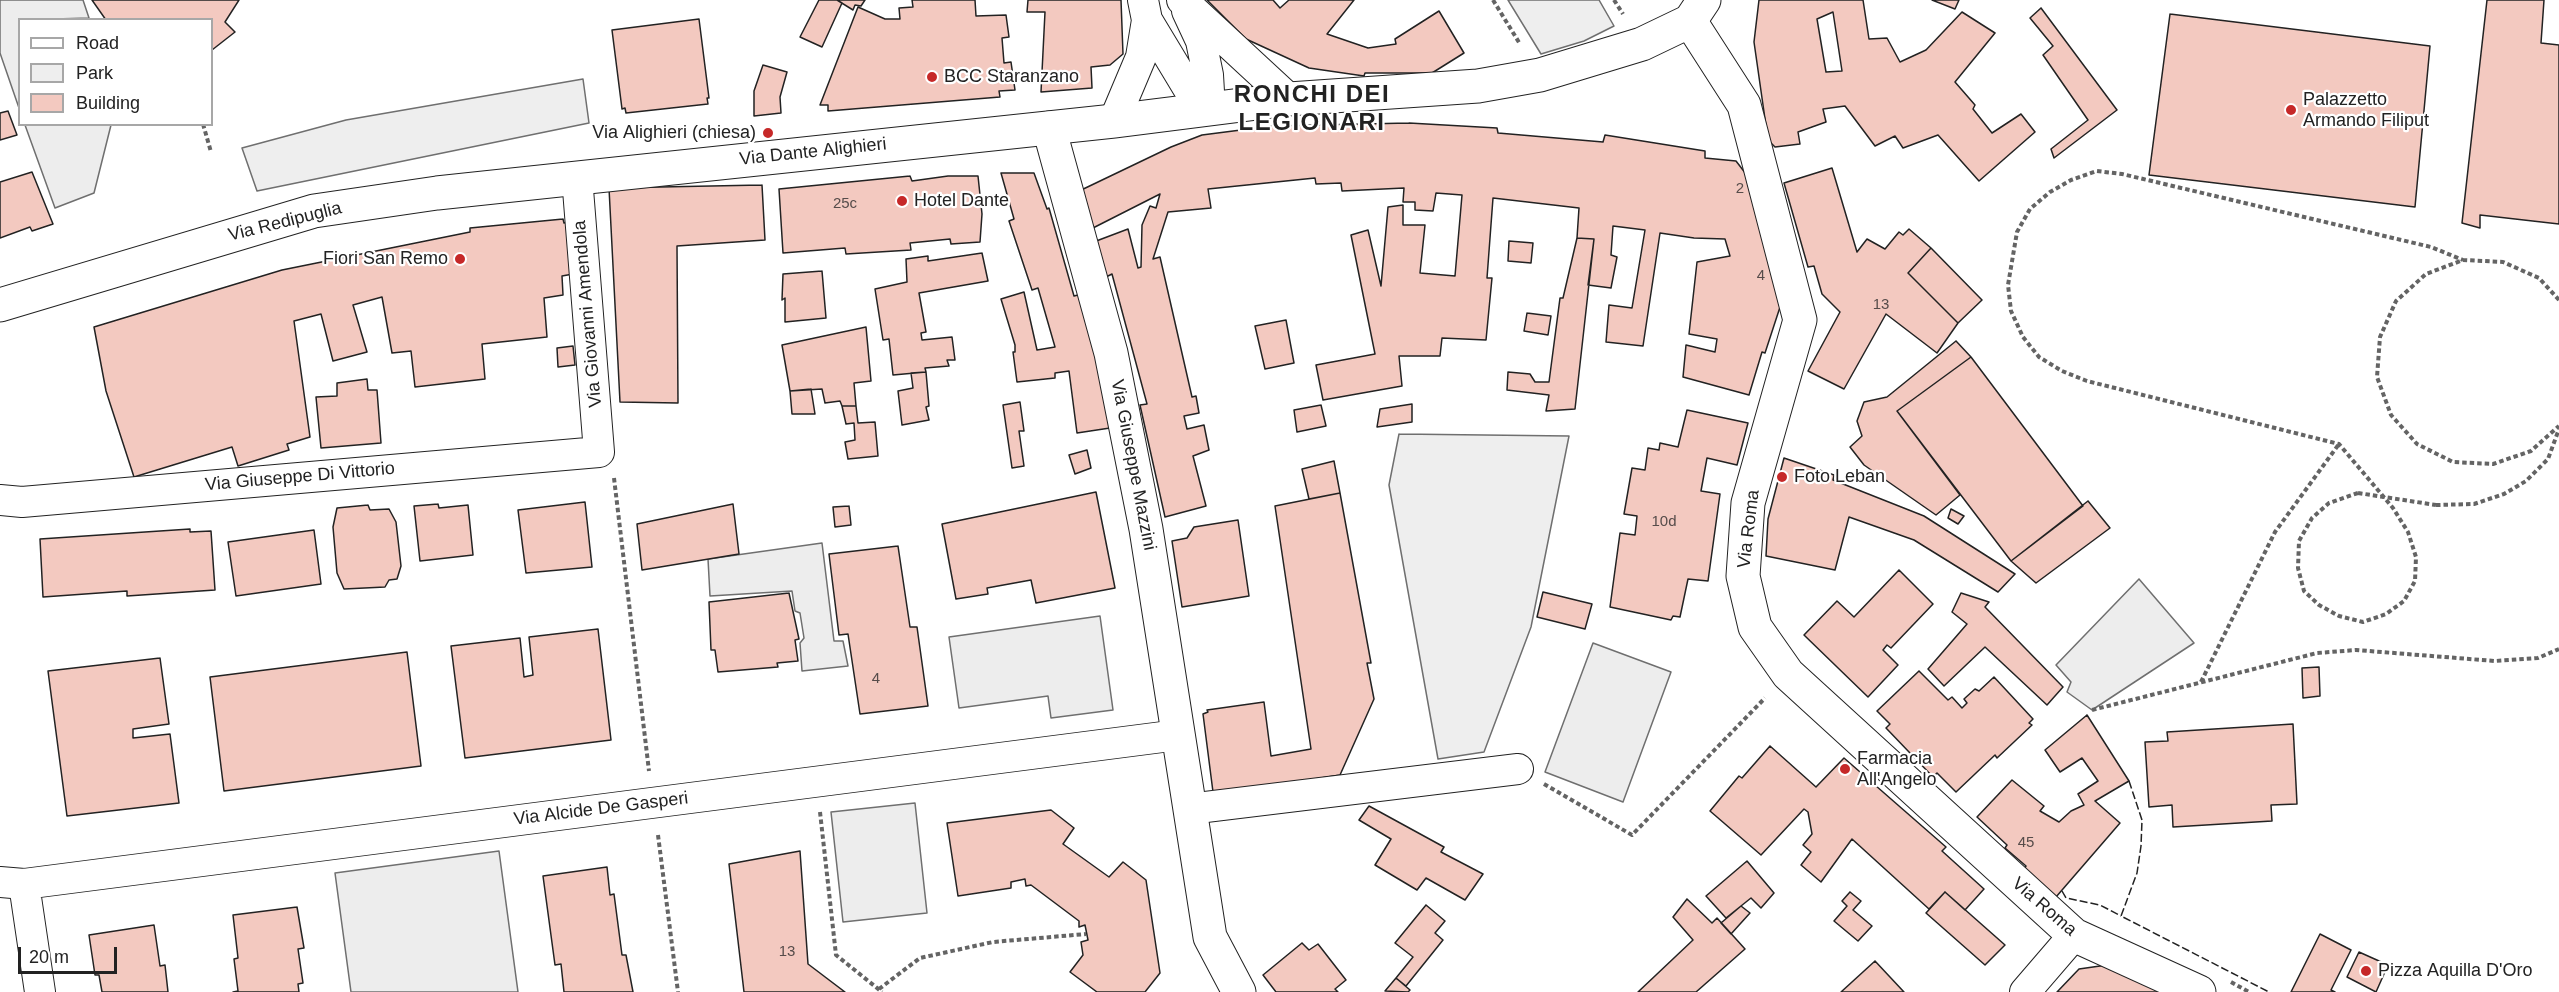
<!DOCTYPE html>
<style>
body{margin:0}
#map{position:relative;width:2559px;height:992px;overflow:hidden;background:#fff;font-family:Arial,sans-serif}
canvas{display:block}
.legend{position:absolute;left:18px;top:18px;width:195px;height:108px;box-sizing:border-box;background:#fff;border:2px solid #a7a7a7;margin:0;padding:8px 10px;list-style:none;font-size:18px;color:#222}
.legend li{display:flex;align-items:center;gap:12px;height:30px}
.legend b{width:30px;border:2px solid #a7a7a7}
.scale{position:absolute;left:18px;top:947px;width:99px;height:27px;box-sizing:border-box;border:3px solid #222;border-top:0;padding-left:8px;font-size:18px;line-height:21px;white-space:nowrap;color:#222;-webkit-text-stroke:4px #fff;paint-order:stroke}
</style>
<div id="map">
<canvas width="2559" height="992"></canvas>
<ul class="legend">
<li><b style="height:8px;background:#fff"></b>Road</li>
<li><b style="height:16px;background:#eee"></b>Park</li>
<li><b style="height:16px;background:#f3c9c0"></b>Building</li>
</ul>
<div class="scale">20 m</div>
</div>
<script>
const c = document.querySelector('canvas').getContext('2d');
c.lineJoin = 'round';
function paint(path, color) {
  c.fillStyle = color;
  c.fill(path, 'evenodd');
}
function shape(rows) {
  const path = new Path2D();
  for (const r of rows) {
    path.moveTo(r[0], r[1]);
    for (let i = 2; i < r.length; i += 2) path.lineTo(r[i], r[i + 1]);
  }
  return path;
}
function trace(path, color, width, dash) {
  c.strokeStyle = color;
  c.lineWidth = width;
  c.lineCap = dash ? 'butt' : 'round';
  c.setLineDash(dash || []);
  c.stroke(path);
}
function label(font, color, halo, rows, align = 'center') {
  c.font = font + ' Arial,sans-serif';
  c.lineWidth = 4.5;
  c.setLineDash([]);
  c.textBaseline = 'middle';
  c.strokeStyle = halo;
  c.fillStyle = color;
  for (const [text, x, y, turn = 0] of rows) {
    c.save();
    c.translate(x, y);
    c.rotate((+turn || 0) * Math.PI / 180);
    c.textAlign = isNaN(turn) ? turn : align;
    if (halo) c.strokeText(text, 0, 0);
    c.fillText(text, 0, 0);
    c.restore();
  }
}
const green = shape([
 [1508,0,1599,0,1614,26,1584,41,1541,54,1508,0],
 [583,79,589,123,257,191,242,148,346,120,583,79],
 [1399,434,1569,436,1531,627,1484,752,1438,759,1389,485,1399,434]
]);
const parking = shape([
 [0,0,83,0,89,18,20,20,19,108,0,53,0,0],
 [25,125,111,125,94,193,55,208,25,125],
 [822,543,834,641,843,641,848,666,802,671,800,643,804,638,800,613,795,611,792,591,710,596,708,559,822,543],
 [2139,579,2194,643,2092,710,2067,692,2071,682,2056,665,2139,579],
 [1100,616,1113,710,1051,718,1048,696,959,708,949,637,1100,616],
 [1593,643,1671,672,1623,802,1545,772,1593,643],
 [915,803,927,913,843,922,831,812,915,803],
 [499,851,518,992,351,992,335,873,499,851]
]);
const building = shape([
 [92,0,239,0,225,22,235,32,212,50,212,20,106,20,92,0],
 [819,0,837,0,842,3,822,47,800,37,819,0],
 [837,0,865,0,861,6,855,5,853,10,837,0],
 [912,0,975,0,976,16,1006,15,1009,37,1002,38,1004,63,1011,62,1015,90,999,91,1000,97,828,111,828,105,820,105,858,7,885,19,900,19,899,8,913,7,912,0],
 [1028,0,1121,0,1123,54,1110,65,1091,67,1092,88,1041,92,1045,12,1027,12,1028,0],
 [1207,0,1273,0,1280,8,1289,0,1354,0,1327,34,1368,48,1396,44,1395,39,1439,11,1464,53,1432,73,1365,73,1364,76,1309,68,1246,39,1207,0],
 [1759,0,1863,0,1869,39,1887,38,1900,62,1926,50,1962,12,1995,33,1955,82,1975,105,1973,109,1992,133,2021,114,2035,132,1979,181,1938,135,1903,148,1895,136,1875,146,1845,106,1823,109,1826,122,1798,132,1800,144,1775,147,1768,140,1754,42,1759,0],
 [1833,12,1842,71,1826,72,1817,19,1833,12],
 [1932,0,1959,0,1955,9,1932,0],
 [2487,0,2544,0,2541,43,2559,45,2559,224,2480,215,2480,228,2462,223,2487,0],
 [2041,8,2117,110,2054,158,2051,149,2088,120,2043,55,2053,46,2030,18,2041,8],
 [2170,14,2430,46,2415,207,2149,175,2170,14],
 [699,19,709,98,707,98,708,104,626,113,625,108,622,109,612,30,699,19],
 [763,65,787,72,780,97,781,113,754,116,754,91,763,65],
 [8,111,17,135,0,140,0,113,8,111],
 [1409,123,1497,128,1498,133,1603,142,1605,135,1705,151,1705,158,1736,161,1746,174,1782,301,1765,353,1762,352,1749,395,1683,377,1686,345,1715,352,1717,339,1689,334,1697,262,1730,256,1725,239,1694,238,1660,233,1643,346,1606,342,1609,305,1632,308,1645,230,1613,226,1611,255,1617,257,1611,288,1588,285,1594,239,1577,238,1579,208,1493,198,1487,278,1492,278,1486,340,1442,338,1440,356,1399,356,1402,386,1323,400,1316,365,1375,354,1351,235,1368,230,1381,286,1388,207,1403,205,1403,225,1425,225,1420,273,1455,276,1462,195,1436,193,1433,211,1415,210,1415,202,1403,202,1404,188,1342,191,1341,183,1316,184,1315,178,1208,189,1211,208,1168,212,1153,259,1160,257,1192,397,1196,396,1199,413,1184,416,1187,429,1204,425,1209,450,1193,456,1206,506,1165,517,1140,405,1147,404,1112,274,1104,278,1091,243,1128,229,1138,268,1141,267,1142,225,1150,206,1156,208,1160,194,1089,230,1075,193,1171,147,1202,135,1272,126,1409,123],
 [1832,168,1857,252,1867,239,1885,249,1899,232,1903,235,1909,229,1931,248,1908,273,1958,323,1937,353,1886,314,1844,389,1808,371,1840,312,1822,294,1814,266,1808,267,1784,183,1832,168],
 [32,172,53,224,32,231,30,227,0,238,0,182,32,172],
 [1001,173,1034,173,1047,209,1049,208,1074,296,1086,293,1110,428,1077,433,1069,371,1055,373,1055,378,1017,382,1013,352,1015,352,1015,345,1001,299,1024,292,1037,350,1055,347,1038,288,1032,290,1009,221,1014,219,1001,173],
 [910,176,912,181,948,176,978,176,982,214,980,242,951,244,950,239,910,243,911,250,846,254,845,248,783,253,779,189,910,176],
 [762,185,765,240,677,246,678,403,620,402,609,188,762,185],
 [563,219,564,223,568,222,573,274,562,276,563,295,544,298,547,337,482,344,485,379,415,387,411,351,392,353,382,297,353,305,367,352,333,361,321,314,294,321,310,437,287,444,289,450,238,466,232,447,134,477,106,391,94,327,282,270,470,232,470,228,563,219],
 [1577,238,1594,239,1575,409,1546,411,1549,395,1507,390,1508,372,1530,374,1535,382,1549,382,1560,298,1563,298,1577,238],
 [1509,241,1533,243,1531,263,1508,261,1509,241],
 [1931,248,1982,300,1958,323,1908,273,1931,248],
 [982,253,988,281,919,293,926,332,921,333,922,340,952,337,955,360,947,360,949,366,925,368,926,372,893,375,889,339,883,340,875,289,907,282,906,259,928,256,928,261,982,253],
 [822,271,826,318,785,322,785,298,782,300,783,274,822,271],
 [1527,313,1551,316,1548,335,1524,331,1527,313],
 [1286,320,1294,363,1265,369,1255,326,1286,320],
 [866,327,871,381,854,383,856,406,842,406,840,401,825,403,822,389,790,391,782,345,866,327],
 [1956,341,1971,357,1897,411,1960,495,1936,515,1864,465,1850,447,1862,436,1857,421,1864,402,1887,397,1956,341],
 [573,346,575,365,558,367,557,348,573,346],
 [1971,357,2083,506,2011,561,1897,411,1971,357],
 [926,372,929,406,926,407,929,420,902,425,898,391,913,388,911,373,926,372],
 [367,379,368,390,377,390,381,443,321,448,316,397,337,396,337,383,367,379],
 [811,389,815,414,792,414,790,391,811,389],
 [1020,402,1024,431,1019,431,1024,466,1012,468,1003,405,1020,402],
 [1412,404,1412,422,1377,427,1380,409,1412,404],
 [1321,405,1326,426,1297,432,1294,410,1321,405],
 [842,406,856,406,858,423,875,422,878,456,848,459,845,442,855,440,854,423,846,424,842,406],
 [1687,410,1748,423,1737,465,1707,458,1701,491,1720,494,1708,581,1688,579,1680,617,1673,616,1671,620,1610,607,1620,533,1635,535,1637,516,1624,514,1632,468,1645,470,1648,448,1659,450,1660,443,1678,447,1687,410],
 [1087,450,1091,468,1075,474,1069,455,1087,450],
 [1784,458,1834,475,1833,480,1924,516,2015,574,1998,592,1914,540,1849,517,1835,570,1766,556,1768,519,1784,458],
 [1334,461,1340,493,1309,499,1302,469,1334,461],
 [1096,492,1115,588,1036,603,1031,580,987,588,988,594,956,599,942,524,1096,492],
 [1340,493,1371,663,1367,663,1374,699,1340,775,1218,794,1213,792,1203,714,1208,712,1207,710,1264,702,1271,756,1311,749,1275,506,1340,493],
 [2088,501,2110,528,2036,583,2011,561,2088,501],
 [585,502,592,567,526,573,518,510,585,502],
 [438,504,439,508,468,505,473,555,420,561,414,506,438,504],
 [733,504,739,554,642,570,637,524,733,504],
 [368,505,370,510,389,509,396,522,401,566,397,579,389,580,385,587,344,589,337,573,333,527,337,508,368,505],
 [849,506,851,525,835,527,833,507,849,506],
 [1951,509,1964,516,1958,524,1948,518,1951,509],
 [1238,520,1249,596,1182,607,1172,541,1187,538,1194,527,1238,520],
 [190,529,190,532,211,531,215,590,127,596,127,591,43,597,40,539,190,529],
 [314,530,321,584,236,596,228,542,314,530],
 [898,546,910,627,917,627,928,706,860,714,848,634,839,635,829,554,898,546],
 [1899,570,1933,604,1891,648,1887,645,1883,650,1898,665,1868,697,1804,635,1837,601,1854,617,1899,570],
 [1543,592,1592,604,1585,629,1537,617,1543,592],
 [789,593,799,639,795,640,798,661,777,663,778,667,718,672,715,650,711,650,709,602,789,593],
 [1961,593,1989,602,1985,607,2063,687,2047,705,1985,647,1944,686,1928,669,1967,624,1952,612,1961,593],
 [598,629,611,740,465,758,451,646,520,638,524,677,533,675,529,637,598,629],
 [407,652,421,766,224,791,210,677,407,652],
 [160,658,169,724,133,729,133,738,170,734,179,803,67,816,48,671,160,658],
 [2319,667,2320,696,2303,698,2302,668,2319,667],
 [1919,671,1948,700,1952,697,1962,708,1967,703,1964,699,1975,689,1979,691,1994,677,2033,719,2029,723,2032,725,1997,758,1995,755,1956,792,1937,773,1933,777,1886,728,1890,724,1877,711,1919,671],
 [2087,715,2129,781,2095,801,2120,823,2056,897,2023,871,2026,866,2005,848,2007,845,1977,817,2012,780,2044,806,2040,811,2059,822,2071,811,2084,805,2078,794,2098,781,2082,758,2060,772,2045,750,2087,715],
 [2293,724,2297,804,2271,805,2272,821,2173,827,2172,805,2149,807,2145,742,2168,741,2167,732,2293,724],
 [1770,746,1816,787,1844,758,1946,847,1942,851,1984,889,1965,910,1945,892,1929,909,1852,839,1821,882,1801,865,1811,852,1803,845,1812,834,1808,812,1804,809,1761,855,1710,811,1739,776,1742,778,1770,746],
 [1369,806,1444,847,1441,852,1483,874,1465,900,1426,878,1417,890,1375,865,1391,839,1359,820,1369,806],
 [1051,810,1074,828,1063,844,1109,877,1123,862,1146,880,1160,973,1145,992,1097,992,1070,972,1083,955,1081,942,1088,940,1085,925,1079,927,1079,921,1031,885,1026,886,1025,879,1011,882,1011,888,958,896,947,823,1051,810],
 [800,851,808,964,845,992,744,992,729,864,800,851],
 [1747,861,1774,893,1761,908,1751,898,1726,918,1706,896,1747,861],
 [607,867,610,895,614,894,622,955,626,955,633,992,564,992,561,964,555,965,543,876,607,867],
 [1850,892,1861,901,1853,910,1872,926,1858,941,1834,921,1847,906,1842,901,1850,892],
 [1945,892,2005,945,1985,965,1926,913,1945,892],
 [1687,899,1712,923,1717,918,1745,949,1696,992,1638,992,1693,940,1673,917,1687,899],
 [1426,905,1445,921,1435,933,1443,940,1406,986,1396,978,1413,957,1395,943,1426,905],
 [1741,906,1750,913,1731,934,1721,923,1741,906],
 [297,907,304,948,298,949,303,983,298,984,299,992,233,992,238,991,234,959,238,958,233,915,297,907],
 [154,925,160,966,165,965,168,992,102,992,99,975,95,975,89,935,154,925],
 [2320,934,2351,950,2331,990,2335,992,2291,992,2320,934],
 [1302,943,1309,950,1318,944,1346,980,1335,989,1338,992,1276,992,1263,975,1302,943],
 [2359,952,2388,965,2376,992,2347,977,2359,952],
 [1875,961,1904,992,1841,992,1875,961],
 [2107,965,2160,992,2057,992,2079,969,2107,965],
 [1396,978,1410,990,1408,992,1385,991,1396,978]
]);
const path = shape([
 [1493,0,1520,44],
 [1614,0,1623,14],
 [203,124,211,152],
 [2559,300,2539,278,2503,262,2463,260,2426,274,2396,301,2380,337,2377,377,2391,415,2417,444,2453,462,2493,464,2531,451,2559,426],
 [614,478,649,771],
 [2358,493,2329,503,2312,518,2299,541,2298,568,2304,591,2319,605,2339,616,2363,622,2386,614,2404,601,2415,581,2416,557,2408,532,2393,508,2339,444,2087,381,2062,371,2039,357,2023,337,2011,311,2008,285,2017,232,2030,209,2050,192,2071,180,2097,171,2122,174,2431,247,2463,260],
 [2436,505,2474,504,2504,494,2526,481,2548,459,2559,429],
 [2201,682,2275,532,2339,444],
 [2092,710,2317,653,2356,650,2495,661,2538,658,2559,649],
 [1544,784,1632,835,1765,698],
 [820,812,836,955,882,992],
 [658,835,678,992],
 [2231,982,2249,992],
 [879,989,920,958,993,942,1086,934]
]);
const minor = shape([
 [1182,0,1289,99],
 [1187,11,1201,41,1208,75,1210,109],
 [1147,20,1188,88,1210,109],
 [1114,121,1141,57,1147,20,1143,0],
 [0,500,22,502,599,452,577,177],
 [1189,809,1518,769],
 [0,882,24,884,1178,735],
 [24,884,40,992],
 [2025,992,2074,935]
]);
const tertiary = shape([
 [1690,21,1744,105,1800,320,1748,503,1743,576,1755,627,1788,674,2074,935,2199,992],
 [1049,128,1111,353,1146,529,1210,937,1239,992]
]);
const secondary = shape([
 [0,305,314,211,437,193,1114,121,1289,99,1478,86,1540,75,1642,44,1690,21,1704,0]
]);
const pathBridge = shape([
 [2358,493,2436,505]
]);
const fence = shape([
 [2129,781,2142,820,2141,846,2137,873,2121,916,2269,992],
 [2062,891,2066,898,2100,905,2121,916]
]);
const markers = [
 [932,77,6,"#c62828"],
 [2291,110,6,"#c62828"],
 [768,133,6,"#c62828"],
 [902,201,6,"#c62828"],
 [460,259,6,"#c62828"],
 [1782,477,6,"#c62828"],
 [1845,769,6,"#c62828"],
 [2366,971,6,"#c62828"]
];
const numberNames = [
 ["2",1740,189],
 ["25c",845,204],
 ["4",1761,276],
 ["13",1881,305],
 ["10d",1664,522],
 ["4",876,679],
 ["45",2026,843],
 ["13",787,952]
];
const poiNames = [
 ["BCC Staranzano",944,77],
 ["Palazzetto",2303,100],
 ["Armando Filiput",2303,121],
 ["Via Alighieri (chiesa)",756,133,"right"],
 ["Hotel Dante",914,201],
 ["Fiori San Remo",448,259,"right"],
 ["Foto Leban",1794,477],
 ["Farmacia",1857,759],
 ["All'Angelo",1857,780],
 ["Pizza Aquilla D'Oro",2378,971]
];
const streetNames = [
 ["Via Dante Alighieri",813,152,-6],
 ["Via Redipuglia",285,222,-14],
 ["Via Giovanni Amendola",588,314,-95],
 ["Via Giuseppe Mazzini",1133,465,79],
 ["Via Giuseppe Di Vittorio",300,477,-5],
 ["Via Roma",1749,529,-83],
 ["Via Alcide De Gasperi",601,809,-7],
 ["Via Roma",2044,907,41]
];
const districtNames = [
 ["RONCHI DEI",1312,95],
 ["LEGIONARI",1312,123]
];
paint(green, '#eee');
trace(green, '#6f6f6f', 1.5);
paint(parking, '#ededed');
trace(parking, '#6f6f6f', 1.5);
paint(building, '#f3c9c0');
trace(building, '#222', 1.5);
trace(minor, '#222', 32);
trace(tertiary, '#222', 35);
trace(secondary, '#222', 35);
trace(path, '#646464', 4, [4.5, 3]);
trace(minor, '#fff', 30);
trace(tertiary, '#fff', 33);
trace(secondary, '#fff', 33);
trace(pathBridge, '#646464', 4, [4.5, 3]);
trace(fence, '#222', 1.5, [8, 3]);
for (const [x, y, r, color] of markers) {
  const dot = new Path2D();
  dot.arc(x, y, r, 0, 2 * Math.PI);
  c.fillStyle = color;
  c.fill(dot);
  trace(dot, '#fff', 2);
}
label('15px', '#564c4a', null, numberNames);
label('18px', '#222', '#fff', poiNames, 'left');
label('18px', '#222', '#fff', streetNames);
c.letterSpacing = '1.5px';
label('bold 24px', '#222', '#fff', districtNames);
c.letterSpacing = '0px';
</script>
